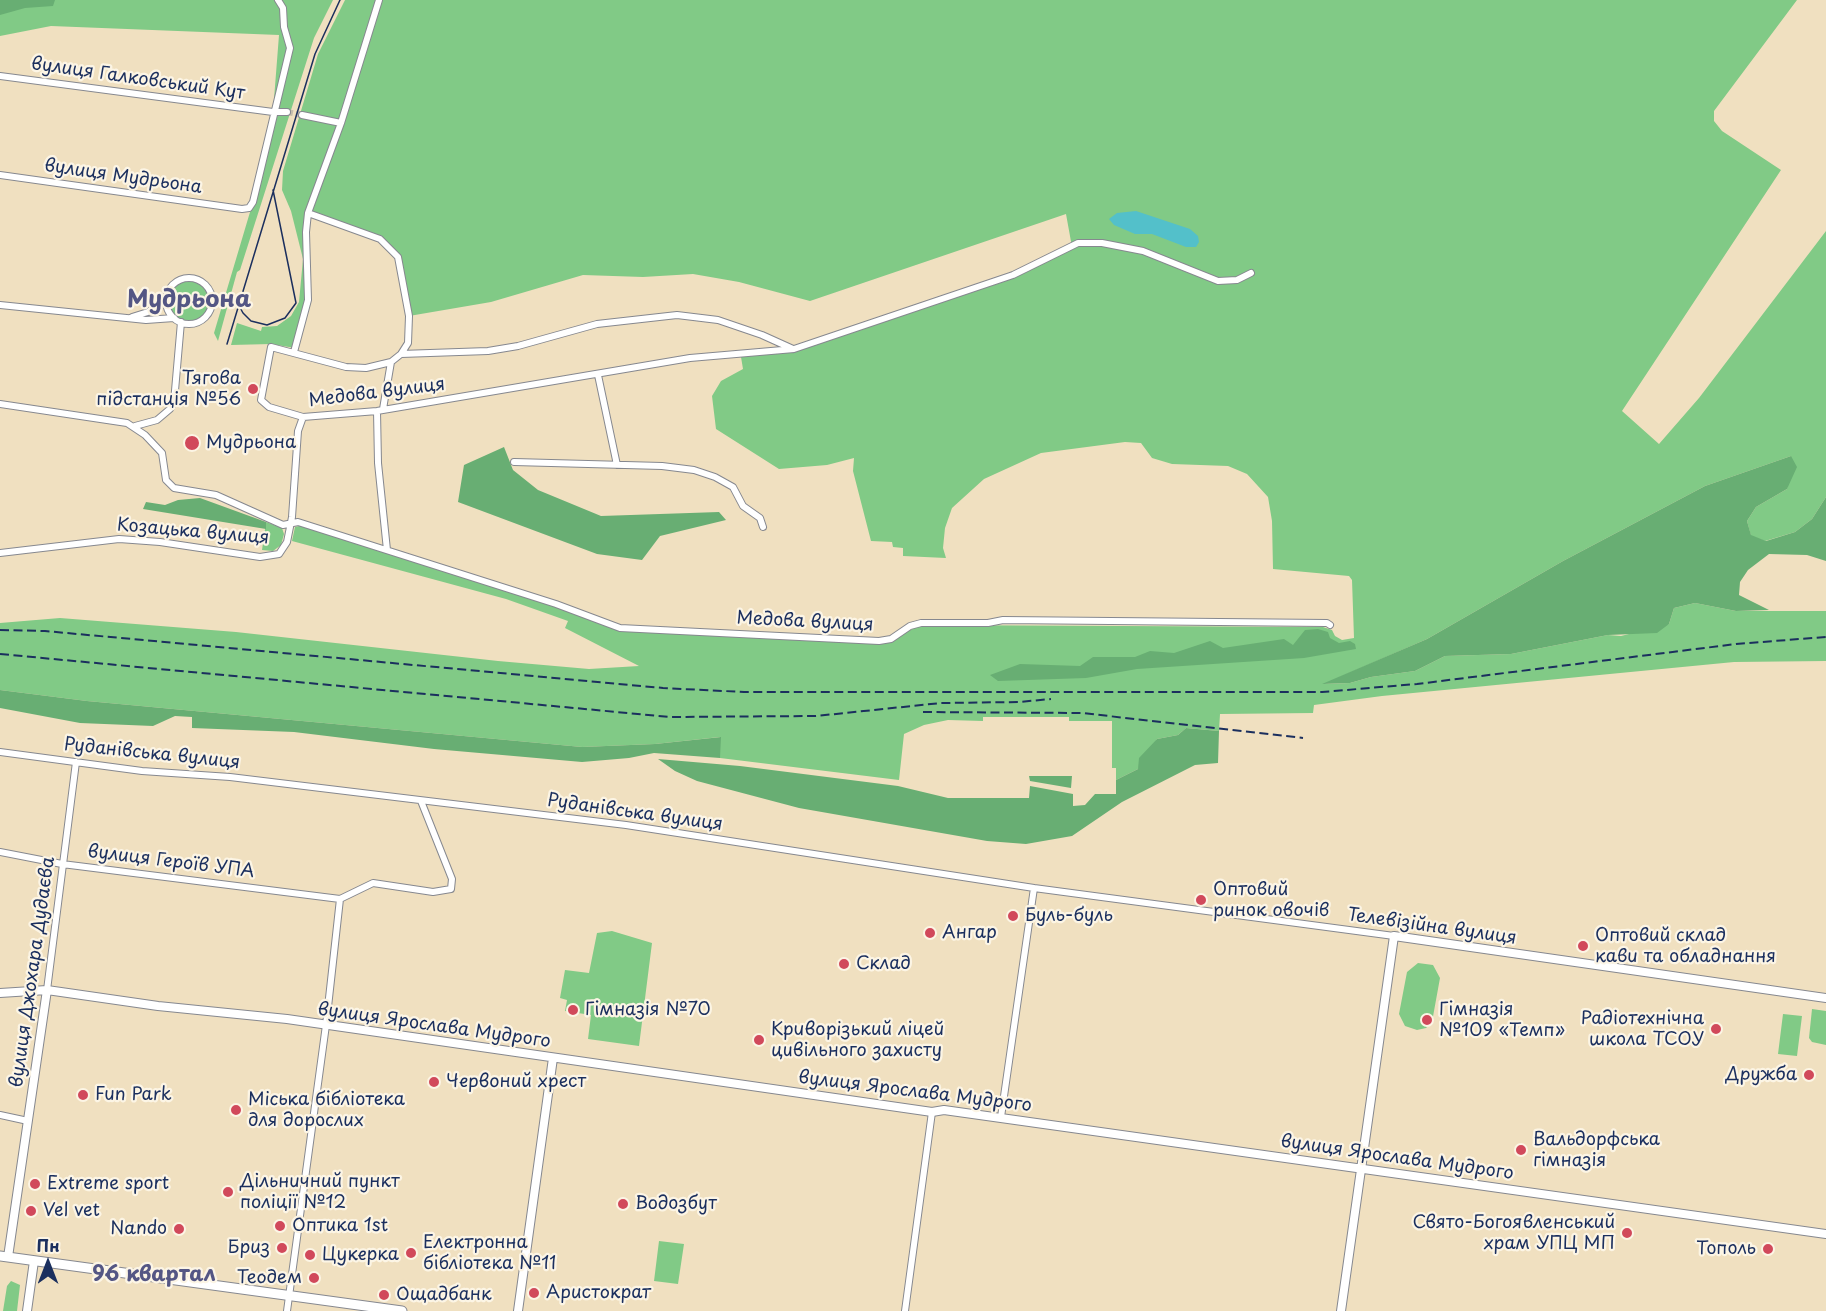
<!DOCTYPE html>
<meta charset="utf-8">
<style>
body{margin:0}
#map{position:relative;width:1826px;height:1311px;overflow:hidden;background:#f0e0c0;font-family:"Playpen Sans",sans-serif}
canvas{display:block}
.north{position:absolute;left:18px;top:1233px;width:60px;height:60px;-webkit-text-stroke:4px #fcf5e5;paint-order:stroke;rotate:0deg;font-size:16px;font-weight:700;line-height:24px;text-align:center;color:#1b2f5e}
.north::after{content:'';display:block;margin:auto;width:21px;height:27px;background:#1b2f5e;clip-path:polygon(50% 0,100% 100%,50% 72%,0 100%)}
</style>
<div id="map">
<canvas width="1826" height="1311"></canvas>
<div class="north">Пн</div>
</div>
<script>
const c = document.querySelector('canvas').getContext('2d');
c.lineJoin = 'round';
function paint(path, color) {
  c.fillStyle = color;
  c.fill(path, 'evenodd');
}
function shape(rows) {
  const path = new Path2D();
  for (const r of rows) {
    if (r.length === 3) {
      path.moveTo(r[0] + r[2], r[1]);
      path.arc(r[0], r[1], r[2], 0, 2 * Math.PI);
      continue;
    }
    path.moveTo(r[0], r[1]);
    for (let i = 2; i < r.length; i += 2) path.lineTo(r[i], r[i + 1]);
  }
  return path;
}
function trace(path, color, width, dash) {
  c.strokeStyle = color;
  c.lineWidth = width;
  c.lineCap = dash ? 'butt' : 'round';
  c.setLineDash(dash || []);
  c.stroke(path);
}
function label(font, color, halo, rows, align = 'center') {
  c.font = font + ' "Playpen Sans",sans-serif';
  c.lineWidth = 4.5;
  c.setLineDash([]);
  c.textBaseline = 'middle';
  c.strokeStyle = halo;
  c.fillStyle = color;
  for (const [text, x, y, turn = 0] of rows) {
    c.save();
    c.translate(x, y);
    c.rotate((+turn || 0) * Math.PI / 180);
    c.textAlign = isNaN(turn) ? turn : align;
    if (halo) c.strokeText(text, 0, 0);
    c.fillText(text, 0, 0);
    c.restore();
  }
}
const green = shape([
 [0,0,333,0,314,38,240,270,237,272,218,341,214,333,253,202,273,112,279,35,51,26,0,36],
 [345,0,1797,0,1714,111,1714,121,1722,131,1781,170,1622,411,1659,444,1699,398,1826,231,1826,497,1812,519,1795,532,1765,541,1751,536,1747,521,1756,507,1787,489,1791,456,1705,486,1563,561,1427,639,1324,684,1350,683,1371,677,1415,671,1445,656,1511,654,1608,635,1621,636,1669,624,1674,608,1695,603,1736,611,1826,611,1826,661,1734,662,1382,696,1314,705,1313,713,1220,714,1219,731,1186,728,1178,735,1157,739,1138,769,1116,780,1116,768,1112,768,1112,721,1069,721,1069,717,983,717,983,721,948,720,924,725,904,734,899,780,720,758,720,737,655,744,582,747,87,701,0,690,0,623,60,618,236,632,498,661,589,669,639,666,565,628,568,621,506,599,292,541,295,527,303,525,555,606,619,630,879,643,922,625,1323,627,1332,630,1335,636,1342,640,1354,638,1352,580,1349,576,1273,569,1272,521,1268,497,1247,474,1228,466,1172,464,1152,458,1141,443,1125,442,1041,453,984,479,952,508,945,528,943,548,946,558,903,556,903,548,893,547,892,542,871,541,853,471,854,458,827,465,779,469,716,429,712,396,721,381,743,369,741,357,796,351,1016,277,1072,247,1066,214,810,301,739,282,693,274,643,277,583,275,491,302,409,316,398,257,380,239,309,213,309,282,295,348,271,344,231,345,237,323,261,331,262,327,277,326,291,316,299,302,303,259,291,211,282,190,283,171,318,54],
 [189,301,22],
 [266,522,282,528,284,534,281,545,273,551,262,550],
 [612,931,652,943,639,1046,588,1039,591,1015,565,1011,567,1000,560,998,565,970,589,973,597,933],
 [1418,963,1433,965,1440,978,1432,1022,1426,1028,1417,1030,1405,1026,1399,1014,1407,972],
 [1812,1009,1826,1011,1826,1045,1812,1042,1809,1038],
 [1783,1014,1802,1016,1797,1056,1778,1054],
 [659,1241,684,1244,678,1284,654,1281],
 [11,1281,20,1285,17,1311,3,1311,7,1286]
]);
const forest = shape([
 [0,0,55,0,53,6,25,8,0,15],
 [504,447,513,470,538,490,601,516,719,512,726,520,660,536,642,560,597,554,458,502,464,465],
 [1791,456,1797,467,1787,489,1756,507,1747,521,1751,535,1766,541,1795,532,1812,519,1826,497,1826,561,1807,555,1769,554,1748,570,1740,582,1739,595,1769,610,1736,611,1695,603,1674,608,1669,624,1657,633,1608,635,1511,654,1445,656,1415,671,1371,677,1350,683,1322,684,1427,639,1563,561,1705,486],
 [200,498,266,522,266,529,143,509,146,502,165,505,178,500],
 [1318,629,1328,632,1330,638,1339,643,1350,641,1355,644,1356,649,1304,658,1137,669,1086,678,998,681,990,675,1020,664,1080,666,1093,657,1135,657,1150,651,1174,653,1210,641,1223,648,1284,639,1293,645,1305,630],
 [0,690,87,701,582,747,655,744,721,737,720,758,654,753,629,758,582,762,434,749,294,732,192,728,192,717,175,716,153,726,80,723,0,708],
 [1186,728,1219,731,1218,763,1195,765,1122,802,1072,836,1026,844,987,841,799,808,697,781,675,771,658,759,740,766,898,786,948,798,1029,798,1030,786,1073,794,1073,806,1085,805,1095,794,1116,794,1116,780,1138,769,1139,758,1157,739,1178,735],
 [1029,776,1072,776,1071,788,1030,781]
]);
const water = shape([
 [1136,211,1190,229,1198,236,1199,242,1196,247,1186,247,1152,234,1135,234,1114,225,1109,219,1117,213]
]);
const minorTunnel = shape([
 [287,112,302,115]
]);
const minor = shape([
 [0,76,273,112,287,112],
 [302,115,341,123],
 [0,175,242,209,249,208,253,202,290,48,284,27,283,8,278,0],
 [308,213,380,239,398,257,409,316,408,343,401,354],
 [189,301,23],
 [0,305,146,320,174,318],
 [132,317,148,312,166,300],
 [294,352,308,300,306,232,308,213,341,123,379,0],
 [598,375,617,465],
 [0,404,127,423,145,435,162,453,166,480,174,488,216,495,283,525,298,522,556,604,620,628,879,641,891,639,910,626,921,623,988,623,1003,620,1327,623,1330,625],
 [383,409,391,362],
 [377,411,378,463,387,550],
 [303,417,269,407,261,400,271,347,346,367,366,368,391,362,401,354,488,351,518,346,597,324,677,315,718,320,762,335,793,349],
 [135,426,157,420,170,409,174,402,181,322],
 [514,462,662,466,694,470,715,477,733,487,743,506,760,518,763,527],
 [0,553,119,539,160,542,260,557,279,554,287,542,292,517,298,431,303,417,377,411,690,358,794,349,1013,275,1078,243,1102,243,1143,251,1218,281,1237,280,1251,273],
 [0,752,142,771,230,777,626,825,1034,888,1001,1117],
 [0,852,62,864,340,899],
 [1034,888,1394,936],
 [340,899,373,883,433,892,451,889,452,879,421,801],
 [47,990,76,762],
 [0,1115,28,1121],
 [287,1311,326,1025,340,899],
 [905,1311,932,1112]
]);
const tertiary = shape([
 [0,993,47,990,158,1006,287,1019,932,1112,944,1110,1826,1234],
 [8,1257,47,990],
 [27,1311,34,1261],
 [518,1311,553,1058],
 [1341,1311,1394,936,1826,998]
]);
const primary = shape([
 [0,1256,402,1311]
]);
const tram = shape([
 [237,302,243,313,251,321,267,325,285,318,296,303,273,190],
 [227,344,315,54,340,0]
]);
const rail = shape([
 [0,630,45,631,663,688,744,692,1322,692,1417,684,1736,644,1826,637],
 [0,654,670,717,816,716,941,703,1019,702,1051,699],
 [923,712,1082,713,1303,738]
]);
const markers = [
 [253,389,6,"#d1495b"],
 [192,443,8,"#d1495b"],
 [1201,900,6,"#d1495b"],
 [1013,916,6,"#d1495b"],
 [930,933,6,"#d1495b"],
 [1583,946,6,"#d1495b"],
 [844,964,6,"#d1495b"],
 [573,1010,6,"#d1495b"],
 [1427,1020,6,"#d1495b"],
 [1716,1029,6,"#d1495b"],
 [759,1040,6,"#d1495b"],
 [1809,1075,6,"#d1495b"],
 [434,1082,6,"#d1495b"],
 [83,1095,6,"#d1495b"],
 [236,1110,6,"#d1495b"],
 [1521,1150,6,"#d1495b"],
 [35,1184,6,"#d1495b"],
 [228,1192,6,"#d1495b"],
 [623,1204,6,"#d1495b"],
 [31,1211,6,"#d1495b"],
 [280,1226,6,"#d1495b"],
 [179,1229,6,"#d1495b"],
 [1627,1233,6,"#d1495b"],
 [282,1248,6,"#d1495b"],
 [1768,1249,6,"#d1495b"],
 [411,1253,6,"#d1495b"],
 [310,1255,6,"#d1495b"],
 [314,1278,6,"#d1495b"],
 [534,1293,6,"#d1495b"],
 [384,1295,6,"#d1495b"]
];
const streetNames = [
 ["вулиця Галковський Кут",138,79,8],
 ["вулиця Мудрьона",123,177,8],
 ["Медова вулиця",377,393,-7],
 ["Козацька вулиця",193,532,5],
 ["Медова вулиця",805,622,3],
 ["Руданівська вулиця",152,754,6],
 ["Руданівська вулиця",635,813,8],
 ["вулиця Героїв УПА",171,862,7],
 ["Телевізійна вулиця",1432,927,8],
 ["вулиця Джохара Дудаєва",33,972,-82],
 ["вулиця Ярослава Мудрого",434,1026,8],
 ["вулиця Ярослава Мудрого",915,1092,7],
 ["вулиця Ярослава Мудрого",1397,1158,8]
];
const poiNames = [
 ["Тягова",241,379,"right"],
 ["підстанція №56",241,400,"right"],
 ["Мудрьона",206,443],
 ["Оптовий",1213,890],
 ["ринок овочів",1213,911],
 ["Буль-буль",1025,916],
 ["Ангар",942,933],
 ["Оптовий склад",1595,936],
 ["кави та обладнання",1595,957],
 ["Склад",856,964],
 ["Гімназія №70",585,1010],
 ["Гімназія",1439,1010],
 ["№109 «Темп»",1439,1031],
 ["Радіотехнічна",1704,1019,"right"],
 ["школа ТСОУ",1704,1040,"right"],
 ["Криворізький ліцей",771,1030],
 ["цивільного захисту",771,1051],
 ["Дружба",1797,1075,"right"],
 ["Червоний хрест",446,1082],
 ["Fun Park",95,1095],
 ["Міська бібліотека",248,1100],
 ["для дорослих",248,1121],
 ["Вальдорфська",1533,1140],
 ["гімназія",1533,1161],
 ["Дільничний пункт",240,1182],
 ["поліції №12",240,1203],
 ["Extreme sport",47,1184],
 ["Водозбут",635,1204],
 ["Vel vet",43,1211],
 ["Свято-Богоявленський",1615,1223,"right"],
 ["храм УПЦ МП",1615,1244,"right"],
 ["Оптика 1st",292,1226],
 ["Nando",167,1229,"right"],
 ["Електронна",423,1243],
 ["бібліотека №11",423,1264],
 ["Бриз",270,1248,"right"],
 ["Тополь",1756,1249,"right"],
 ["Цукерка",322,1255],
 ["Теодем",302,1278,"right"],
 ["Аристократ",546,1293],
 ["Ощадбанк",396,1295]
];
const quarterNames = [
 ["96 квартал",154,1275]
];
const districtNames = [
 ["Мудрьона",189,300]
];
paint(green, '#81ca86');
paint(forest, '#68ae73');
paint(water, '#53c0ca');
trace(minorTunnel, '#c5bdac', 6, [6, 3]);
trace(minor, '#86888f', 8);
trace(tertiary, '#86888f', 10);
trace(primary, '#86888f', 11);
trace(minor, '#fff', 6);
trace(tertiary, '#fff', 8);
trace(primary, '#fff', 9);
trace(tram, '#1b2f5e', 1.5);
trace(rail, '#1b2f5e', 2, [9, 4.5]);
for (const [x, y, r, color] of markers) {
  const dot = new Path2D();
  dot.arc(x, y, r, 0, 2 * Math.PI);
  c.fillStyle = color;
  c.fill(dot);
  trace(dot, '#fcf5e5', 2);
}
label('18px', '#1b2f5e', '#fcf5e5', streetNames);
label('18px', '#1b2f5e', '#fcf5e5', poiNames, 'left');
label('bold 21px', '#545684', '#fcf5e5', quarterNames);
label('bold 24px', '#545684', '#fcf5e5', districtNames);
</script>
